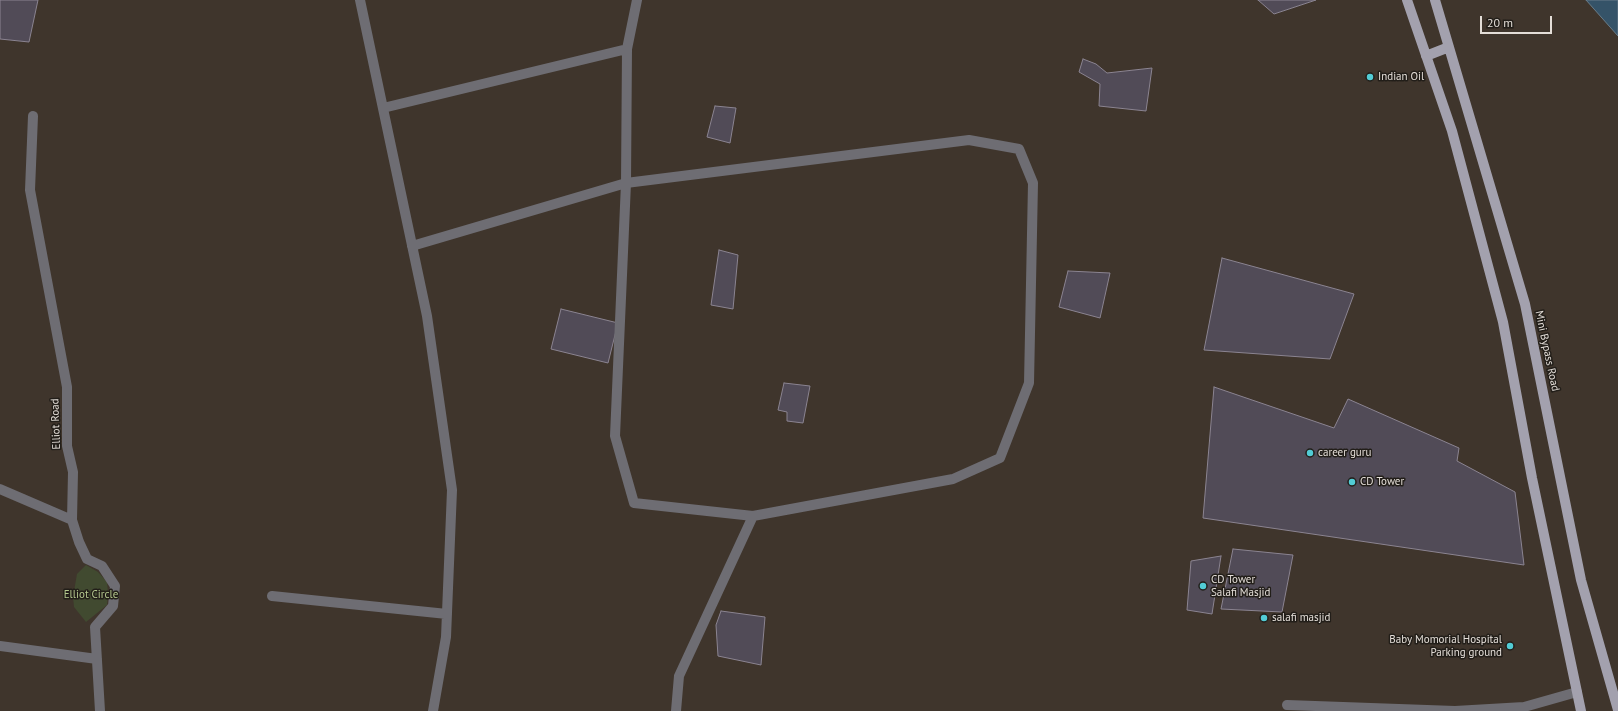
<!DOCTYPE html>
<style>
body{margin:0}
#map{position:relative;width:1618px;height:711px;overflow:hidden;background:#3f352c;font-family:"PT Sans",sans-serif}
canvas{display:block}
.scale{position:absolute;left:1480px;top:16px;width:72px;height:18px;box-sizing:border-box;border:2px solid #e4ded8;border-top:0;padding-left:5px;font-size:12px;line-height:14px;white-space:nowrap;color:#e4ded8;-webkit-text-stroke:3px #221e19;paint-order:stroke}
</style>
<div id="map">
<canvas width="1618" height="711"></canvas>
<div class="scale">20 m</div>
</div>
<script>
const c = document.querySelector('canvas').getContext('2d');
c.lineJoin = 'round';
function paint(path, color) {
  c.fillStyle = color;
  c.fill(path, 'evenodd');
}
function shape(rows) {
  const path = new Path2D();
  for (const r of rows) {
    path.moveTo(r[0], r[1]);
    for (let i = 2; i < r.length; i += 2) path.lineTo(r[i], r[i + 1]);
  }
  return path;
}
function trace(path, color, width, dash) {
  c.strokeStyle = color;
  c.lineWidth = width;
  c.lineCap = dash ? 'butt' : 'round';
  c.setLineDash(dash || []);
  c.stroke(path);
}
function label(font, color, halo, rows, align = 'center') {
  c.font = font + ' "PT Sans",sans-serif';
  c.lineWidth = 3;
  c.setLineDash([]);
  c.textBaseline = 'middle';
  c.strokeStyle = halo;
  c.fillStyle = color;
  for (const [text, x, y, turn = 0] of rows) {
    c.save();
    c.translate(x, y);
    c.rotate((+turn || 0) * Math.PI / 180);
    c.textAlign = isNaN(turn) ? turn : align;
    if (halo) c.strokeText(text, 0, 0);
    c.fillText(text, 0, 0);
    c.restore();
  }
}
const green = shape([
 [86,565,98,572,107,582,108,593,107,605,86,622,74,607,73,597,77,574]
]);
const water = shape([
 [1586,0,1618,0,1618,36,1586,0]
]);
const building = shape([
 [0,0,38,0,29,42,0,39,0,0],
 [1258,0,1316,0,1274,14,1258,0],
 [1083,59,1096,64,1107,73,1152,68,1146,111,1099,106,1100,84,1079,72,1083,59],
 [715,106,736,108,730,143,707,137,715,106],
 [719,250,738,255,733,309,711,305,719,250],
 [1222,258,1354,294,1330,359,1204,350,1222,258],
 [1068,271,1110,273,1100,318,1059,307,1068,271],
 [561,309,618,323,608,363,551,349,561,309],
 [784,383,810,386,803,423,787,421,787,412,778,410,784,383],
 [1214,387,1334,428,1348,399,1459,448,1457,461,1515,492,1524,565,1203,518,1214,387],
 [1233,549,1293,555,1282,612,1221,609,1233,549],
 [1221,556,1212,614,1187,610,1191,561,1221,556],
 [721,611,765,617,761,665,718,656,716,625,721,611]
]);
const lane = shape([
 [1287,705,1455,711,1524,707,1577,692]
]);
const street = shape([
 [360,0,427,316,452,490,446,637,433,711],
 [637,0,627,49,626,183,615,436,634,503,753,516,679,676,676,711],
 [383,108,627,49],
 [33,116,30,190,67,387,67,446,73,472,72,520,79,542,87,559,102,566,115,586,113,606,95,627,100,711],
 [412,246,626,183,969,140,1019,149,1033,183,1029,383,1000,458,953,479,753,516],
 [0,489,72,520],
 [272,596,447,614],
 [0,646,97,659]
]);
const primary = shape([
 [1407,0,1452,131,1503,322,1532,478,1581,711],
 [1435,0,1525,304,1581,580,1618,710],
 [1426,56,1449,47]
]);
const markers = [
 [1370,77,4,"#52ccd5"],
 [1310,453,4,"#52ccd5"],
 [1352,482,4,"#52ccd5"],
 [1203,586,4,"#52ccd5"],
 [1264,618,4,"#52ccd5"],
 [1510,646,4,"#52ccd5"]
];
const poiNames = [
 ["Indian Oil",1378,77],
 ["career guru",1318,453],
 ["CD Tower",1360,482],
 ["CD Tower",1211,580],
 ["Salafi Masjid",1211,593],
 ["salafi masjid",1272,618],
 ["Baby Momorial Hospital",1502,640,"right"],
 ["Parking ground",1502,653,"right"]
];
const streetNames = [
 ["Mini Bypass Road",1547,351,78],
 ["Elliot Road",56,424,-92]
];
const parkNames = [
 ["Elliot Circle",91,595]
];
paint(green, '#414a30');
paint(water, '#355368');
trace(water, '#6a7d8a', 1);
paint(building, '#514b57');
trace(building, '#8b8491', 1);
trace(lane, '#6e6d73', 10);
trace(street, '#6e6d73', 10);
trace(primary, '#a3a1ae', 10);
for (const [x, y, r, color] of markers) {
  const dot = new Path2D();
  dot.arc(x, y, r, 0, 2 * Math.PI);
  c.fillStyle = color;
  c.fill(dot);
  trace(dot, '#221e19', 1.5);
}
label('11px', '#e4ded8', '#221e19', poiNames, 'left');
label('11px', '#e4ded8', '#221e19', streetNames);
label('11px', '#b4c78e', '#221e19', parkNames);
</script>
